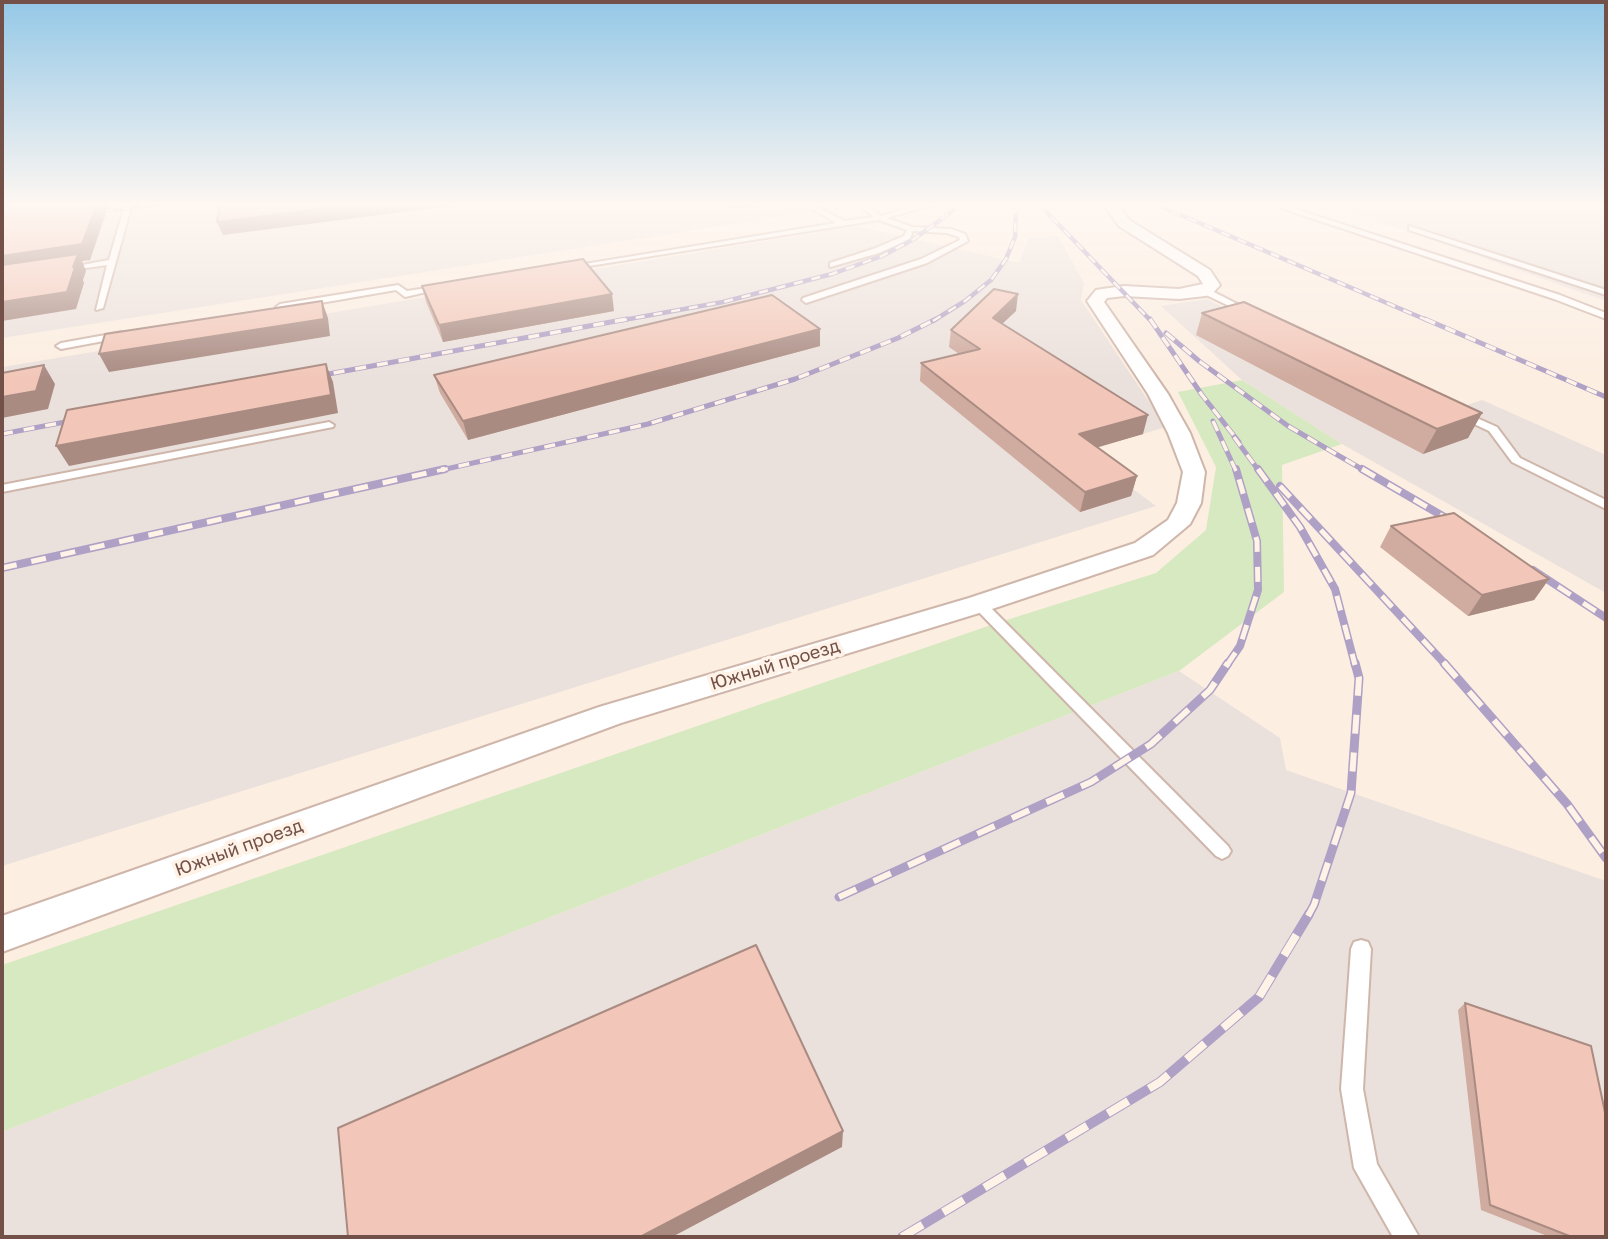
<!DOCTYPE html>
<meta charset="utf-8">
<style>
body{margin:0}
#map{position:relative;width:1608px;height:1239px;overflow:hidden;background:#fceee1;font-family:"Golos Text",sans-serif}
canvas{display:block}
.frame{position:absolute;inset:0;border:4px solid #735148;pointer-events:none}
</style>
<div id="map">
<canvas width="1608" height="1239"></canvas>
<div class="frame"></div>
</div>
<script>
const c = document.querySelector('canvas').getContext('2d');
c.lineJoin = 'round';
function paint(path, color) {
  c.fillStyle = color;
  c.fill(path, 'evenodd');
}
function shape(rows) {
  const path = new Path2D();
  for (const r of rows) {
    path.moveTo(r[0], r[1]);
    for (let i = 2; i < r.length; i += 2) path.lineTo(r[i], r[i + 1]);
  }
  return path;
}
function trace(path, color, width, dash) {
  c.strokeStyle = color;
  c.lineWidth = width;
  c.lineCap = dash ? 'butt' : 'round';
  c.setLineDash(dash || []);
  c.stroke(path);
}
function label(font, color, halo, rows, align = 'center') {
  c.font = font + ' "Golos Text",sans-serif';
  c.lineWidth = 7;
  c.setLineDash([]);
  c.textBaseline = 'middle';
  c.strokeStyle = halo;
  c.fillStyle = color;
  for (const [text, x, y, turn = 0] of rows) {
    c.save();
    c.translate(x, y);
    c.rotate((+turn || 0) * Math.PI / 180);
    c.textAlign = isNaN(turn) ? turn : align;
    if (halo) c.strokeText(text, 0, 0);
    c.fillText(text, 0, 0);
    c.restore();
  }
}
const industrial = shape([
 [187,204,861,204,2,338,2,227],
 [1349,204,1564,204,1606,212,1606,301,1343,209],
 [857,226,1019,263,1029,237,1058,236,1084,283,1081,300,1166,427,1083,452,1156,506,2,866,2,367],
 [1207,299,1435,416,1482,400,1606,455,1606,593,1342,444,1242,380,1161,306],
 [1179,671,1280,738,1286,770,1606,881,1606,1237,2,1237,2,1132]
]);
const green = shape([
 [1242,380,1342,444,1282,465,1284,592,1179,671,2,1132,2,965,997,623,1156,573,1206,530,1216,467,1178,392]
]);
const lane = shape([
 [125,204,132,204,103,308,96,310,107,265,65,271,61,269,109,260,125,204],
 [857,204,865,204,881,216,922,204,934,204,887,218,912,227,951,229,965,234,968,241,927,263,806,303,802,300,803,298,921,259,960,240,959,237,947,233,913,231,910,239,879,253,830,267,830,263,873,249,904,236,907,230,879,220,570,269,566,267,836,223,813,209,815,206,845,221,874,217,857,204],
 [1269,204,1280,204,1560,295,1606,313,1606,319,1554,299,1269,204],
 [1409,226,1606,290,1606,295,1409,230,1409,226],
 [398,285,407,291,440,286,444,288,405,297,396,290,280,310,276,307,280,304,398,285],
 [1202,289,1208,289,1255,313,1248,315,1202,293,1202,289],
 [122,332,127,335,125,337,61,349,56,346,61,343,122,332],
 [1461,411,1497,427,1520,458,1606,500,1606,509,1512,462,1489,431,1457,416,1456,414,1461,411],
 [329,422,334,425,333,427,2,492,2,485,329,422],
 [979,599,984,601,1228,846,1231,851,1228,856,1222,859,1216,856,974,607,972,604,979,599],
 [1361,940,1368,942,1371,949,1363,1089,1377,1164,1419,1237,1393,1237,1354,1168,1341,1089,1351,949,1354,942,1361,940]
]);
const street = shape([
 [1103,204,1117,204,1129,220,1210,270,1220,285,1211,295,1205,296,1179,299,1124,296,1107,298,1104,302,1168,394,1190,433,1205,472,1201,503,1190,524,1153,555,989,610,621,723,2,952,2,916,599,707,969,598,1135,543,1168,520,1177,503,1183,472,1168,433,1148,394,1087,301,1096,290,1102,289,1124,286,1179,289,1203,284,1198,276,1119,226,1103,204]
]);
const railFar4 = shape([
 [1039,204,1151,321],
 [1155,204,1429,321],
 [87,213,160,204],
 [618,321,723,302,832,274,882,256,914,239,962,204],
 [933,321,965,301,991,280,1006,259,1015,237,1016,204]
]);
const railFar3 = shape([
 [1150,319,1202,395,1239,442],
 [1425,319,1606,397],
 [1166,333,1199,361,1288,426,1365,471],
 [312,377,627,319],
 [1213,421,1236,471],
 [2,434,81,419],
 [1234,437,1259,471],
 [437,471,648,424,795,379,898,338,936,319]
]);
const railFar2 = shape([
 [1258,469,1300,527,1335,589,1355,665],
 [1362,469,1458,525],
 [1280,486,1446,665],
 [2,568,445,469],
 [1533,570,1606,618],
 [1227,665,1240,646,1258,590,1257,541,1236,469]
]);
const railFar1 = shape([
 [1444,663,1567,804,1606,858],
 [839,897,1091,782,1151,744,1210,690,1228,663],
 [1308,916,1314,905,1351,793,1359,678,1355,663]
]);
const rail = shape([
 [902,1237,1160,1082,1259,997,1309,914]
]);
const wall = shape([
 [422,286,614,311,443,342,426,302],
 [1016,311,1002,324,1143,434,1097,447,1137,476,1131,496,1080,512,920,381,921,363,959,354,949,347,951,330],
 [1202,313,1482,413,1468,438,1423,454,1196,335],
 [820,329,820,346,468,440,440,393,434,375],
 [1391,526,1549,579,1534,600,1468,616,1380,547],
 [1465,1003,1606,1237,1550,1237,1481,1210,1458,1010]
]);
const shadedWall = shape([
 [97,204,109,204,90,260,82,261,86,271,83,280,84,283,76,309,2,321,2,256],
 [357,204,465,204,223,235,217,222],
 [733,204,765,204,734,209],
 [612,294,614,311,443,342,439,325],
 [1018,294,1016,311,990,335,993,318],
 [322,301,328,318,330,336,109,372,99,354],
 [820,329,820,346,468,440,463,421],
 [326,364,333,382,338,413,69,466,56,446],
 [44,365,55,384,48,409,2,418,2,397],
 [1482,413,1468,438,1423,454,1437,429],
 [1148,415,1143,434,1075,454,1079,434],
 [1137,476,1131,496,1080,512,1085,492],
 [1549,579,1534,600,1468,616,1482,595],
 [843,1131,842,1147,672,1237,640,1237]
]);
const building = shape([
 [2,204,97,204,82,244,2,256,2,204],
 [220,204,357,204,217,222,220,204],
 [78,254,73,267,75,267,67,292,2,302,2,265,78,254],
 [583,259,612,294,439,325,422,286,583,259],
 [994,289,1018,294,993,318,1148,415,1079,434,1137,476,1085,492,921,363,980,349,951,330,994,289],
 [772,295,820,329,463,421,434,375,772,295],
 [322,301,324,319,99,354,105,334,322,301],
 [1244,302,1482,413,1437,429,1202,313,1244,302],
 [326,364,331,395,56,446,67,410,326,364],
 [44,365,36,391,2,397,2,373,44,365],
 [1454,513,1549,579,1482,595,1391,526,1454,513],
 [756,945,843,1131,640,1237,348,1237,338,1128,756,945],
 [1465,1003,1591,1046,1606,1117,1606,1237,1572,1237,1490,1205,1465,1003]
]);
const streetNames = [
 ["Южный проезд",775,665,-17],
 ["Южный проезд",239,848,-20]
];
paint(industrial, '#ebe1dc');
paint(green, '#d7e9c0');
trace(lane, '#cfb6ab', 4);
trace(street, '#cfb6ab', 4);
paint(lane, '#fff');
paint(street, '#fff');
trace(railFar4, '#afa0c5', 4.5);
trace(railFar3, '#afa0c5', 5);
trace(railFar2, '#afa0c5', 8);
trace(railFar1, '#afa0c5', 9);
trace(rail, '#afa0c5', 10);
trace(railFar4, '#fff2e7', 2.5, [9]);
trace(railFar3, '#fff2e7', 3.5, [11]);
trace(railFar2, '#fff2e7', 5, [15]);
trace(railFar1, '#fff2e7', 6, [19]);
trace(rail, '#fff2e7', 8, [24]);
paint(wall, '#d0ab9f');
paint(shadedWall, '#a98b82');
paint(building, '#f2c7b9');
trace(building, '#a98b82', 2);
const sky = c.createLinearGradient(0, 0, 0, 378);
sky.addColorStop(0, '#94c8e7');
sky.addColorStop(0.54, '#fef7f2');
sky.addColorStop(1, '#fef7f200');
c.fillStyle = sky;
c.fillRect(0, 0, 1608, 378);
label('18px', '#735148', '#fff2e7', streetNames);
</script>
